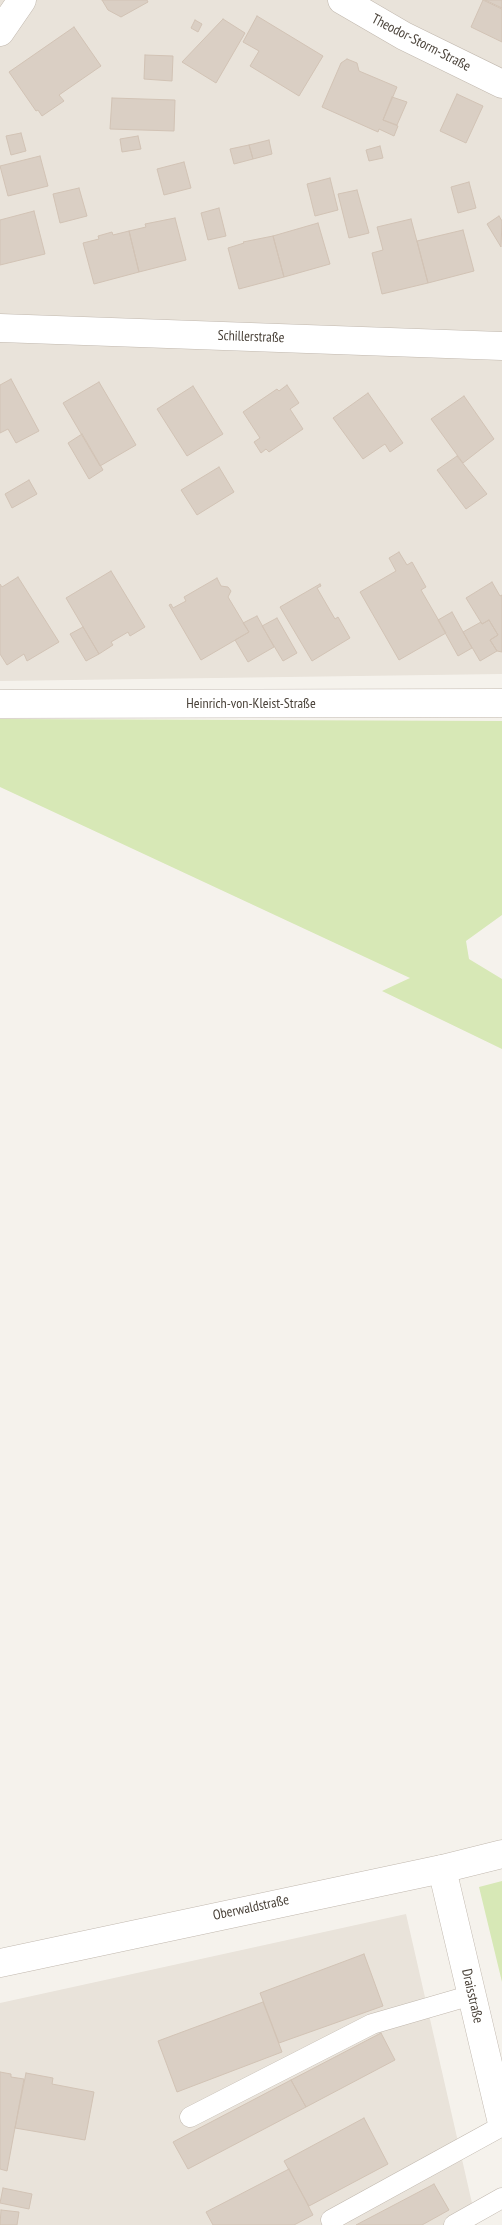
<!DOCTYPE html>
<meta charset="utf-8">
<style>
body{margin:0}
canvas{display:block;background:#f5f2ec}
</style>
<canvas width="502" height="2225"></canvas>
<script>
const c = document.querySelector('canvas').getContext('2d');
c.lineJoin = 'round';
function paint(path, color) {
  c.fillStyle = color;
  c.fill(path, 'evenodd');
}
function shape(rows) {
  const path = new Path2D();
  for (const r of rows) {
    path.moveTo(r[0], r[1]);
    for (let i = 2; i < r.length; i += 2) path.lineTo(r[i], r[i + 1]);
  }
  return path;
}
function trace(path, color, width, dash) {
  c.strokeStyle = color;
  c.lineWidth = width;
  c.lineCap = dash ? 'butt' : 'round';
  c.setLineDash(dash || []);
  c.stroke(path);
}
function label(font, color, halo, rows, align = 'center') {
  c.font = font + ' "PT Sans Narrow",sans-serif';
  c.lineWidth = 4;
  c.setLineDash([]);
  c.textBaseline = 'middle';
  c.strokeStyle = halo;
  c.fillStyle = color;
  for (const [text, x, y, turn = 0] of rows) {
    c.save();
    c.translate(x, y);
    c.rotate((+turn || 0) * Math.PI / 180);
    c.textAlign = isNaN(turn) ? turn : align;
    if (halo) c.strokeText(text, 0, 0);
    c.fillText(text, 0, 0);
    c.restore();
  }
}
const residential = shape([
 [0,0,502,0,502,674,0,681],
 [406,1914,477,2225,0,2225,0,2003]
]);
const green = shape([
 [0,719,502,721,502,915,466,941,469,959,502,979,502,1049,382,991,410,978,0,787],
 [502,1881,502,1982,479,1887]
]);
const building = shape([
 [102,0,147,0,148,2,121,17,108,10,102,0],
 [483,0,502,9,502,42,471,27,483,0],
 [485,0,502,0,502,8,485,0],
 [257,16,323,56,299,96,250,66,259,51,243,42,257,16],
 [223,19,245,33,216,83,182,62,223,19],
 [195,20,202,24,198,32,191,28,195,20],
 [74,27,101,66,59,95,64,101,42,116,38,110,36,111,9,72,74,27],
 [145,55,173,56,172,81,144,79,145,55],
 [347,59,357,63,359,71,397,87,383,120,398,126,394,136,379,129,378,132,322,107,341,63,347,59],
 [457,94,483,106,466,143,440,131,457,94],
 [392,97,407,102,397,125,383,120,392,97],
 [112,98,175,100,174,131,110,129,112,98],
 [21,133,26,151,11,155,6,136,21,133],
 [138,136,141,149,122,152,120,139,138,136],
 [269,140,272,154,253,159,249,145,269,140],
 [249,145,253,159,234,164,230,149,249,145],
 [380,146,383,158,369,161,366,150,380,146],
 [40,156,48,186,8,196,0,166,40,156],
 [184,162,191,188,164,195,157,169,184,162],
 [330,178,338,210,315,216,307,184,330,178],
 [469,182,476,208,458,213,451,187,469,182],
 [79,188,87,216,60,223,53,194,79,188],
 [357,190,369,233,349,238,338,194,357,190],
 [219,208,226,236,208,240,201,213,219,208],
 [34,211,45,254,0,265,0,220,34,211],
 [499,216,502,221,501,247,487,224,499,216],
 [175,218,186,260,139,272,129,231,146,227,145,224,175,218],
 [411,219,428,283,382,294,372,253,383,250,377,227,411,219],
 [318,223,330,264,284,277,273,236,318,223],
 [463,230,474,271,428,283,417,241,463,230],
 [129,231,139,272,94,284,83,243,99,239,98,236,112,232,113,235,129,231],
 [273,236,284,277,239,289,228,248,244,243,243,242,273,236],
 [11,379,39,431,16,443,8,429,0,433,0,385,11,379],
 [99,382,136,445,100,466,63,403,99,382],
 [287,385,299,403,290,409,303,429,269,452,266,449,261,453,254,442,260,438,243,412,277,389,279,391,287,385],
 [193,386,223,434,187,456,157,409,193,386],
 [368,393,403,443,390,452,385,444,363,459,333,418,368,393],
 [464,396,494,439,463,463,431,419,464,396],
 [82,434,103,470,89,479,68,443,82,434],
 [457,456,487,494,466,509,437,470,457,456],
 [219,467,234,492,197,515,181,490,219,467],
 [29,480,37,494,12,508,5,494,29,480],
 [399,552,407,565,412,562,426,587,421,590,446,633,399,660,360,592,396,571,389,558,399,552],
 [111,571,145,627,130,636,128,632,111,642,113,645,99,654,66,598,111,571],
 [18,577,59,642,27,661,24,654,7,665,0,654,0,584,2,587,18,577],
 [217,578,221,586,228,587,231,591,228,597,249,632,201,660,169,605,171,604,173,608,186,601,184,597,217,578],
 [492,582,500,596,502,595,502,652,497,651,490,640,498,635,489,620,482,624,466,598,492,582],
 [320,584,321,586,317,588,335,619,338,617,350,638,312,661,280,607,320,584],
 [452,612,472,648,458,656,438,620,452,612],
 [257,616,274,647,248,662,235,640,249,632,243,623,257,616],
 [277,618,297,653,283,661,262,626,277,618],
 [489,620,498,635,490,640,497,651,480,661,463,632,481,622,482,624,489,620],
 [83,627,99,654,86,661,70,634,83,627],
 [364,1954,383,2006,279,2043,260,1993,364,1954],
 [263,2002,282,2052,177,2092,158,2041,263,2002],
 [381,2033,395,2060,306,2107,291,2080,381,2033],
 [0,2072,11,2074,11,2077,24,2079,7,2171,0,2169,0,2072],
 [26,2073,53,2078,52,2084,94,2092,85,2140,15,2128,26,2073],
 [291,2080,306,2107,188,2169,173,2142,291,2080],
 [364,2118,388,2164,309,2206,284,2161,364,2118],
 [289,2169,313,2215,294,2225,213,2225,206,2212,289,2169],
 [434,2184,449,2210,422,2225,356,2225,434,2184],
 [3,2188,32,2194,29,2209,0,2203,3,2188],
 [1,2210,19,2212,17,2225,0,2225,1,2210]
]);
const service = shape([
 [190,2117,372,2024,472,1995],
 [331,2220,502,2126],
 [454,2225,502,2198]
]);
const minor = shape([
 [342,0,404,36,502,84],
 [0,32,22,0],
 [0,328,502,346],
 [0,704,502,703],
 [442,1869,502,2123]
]);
const tertiary = shape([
 [0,1963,442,1869,502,1854]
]);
const streetNames = [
 ["Theodor-Storm-Straße",421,43,27],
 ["Schillerstraße",251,337,2],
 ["Heinrich-von-Kleist-Straße",251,704],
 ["Oberwaldstraße",251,1908,-12],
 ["Draisstraße",472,1996,77]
];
paint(residential, '#e9e3da');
paint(green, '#d7e8b6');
paint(building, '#dacfc4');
trace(building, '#d2c3b5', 1);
trace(service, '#c1b8ae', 21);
trace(minor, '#c1b8ae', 29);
trace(tertiary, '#c1b8ae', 29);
trace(service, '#fff', 20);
trace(minor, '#fff', 28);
trace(tertiary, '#fff', 28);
label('14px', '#4a4239', '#fff', streetNames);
</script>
